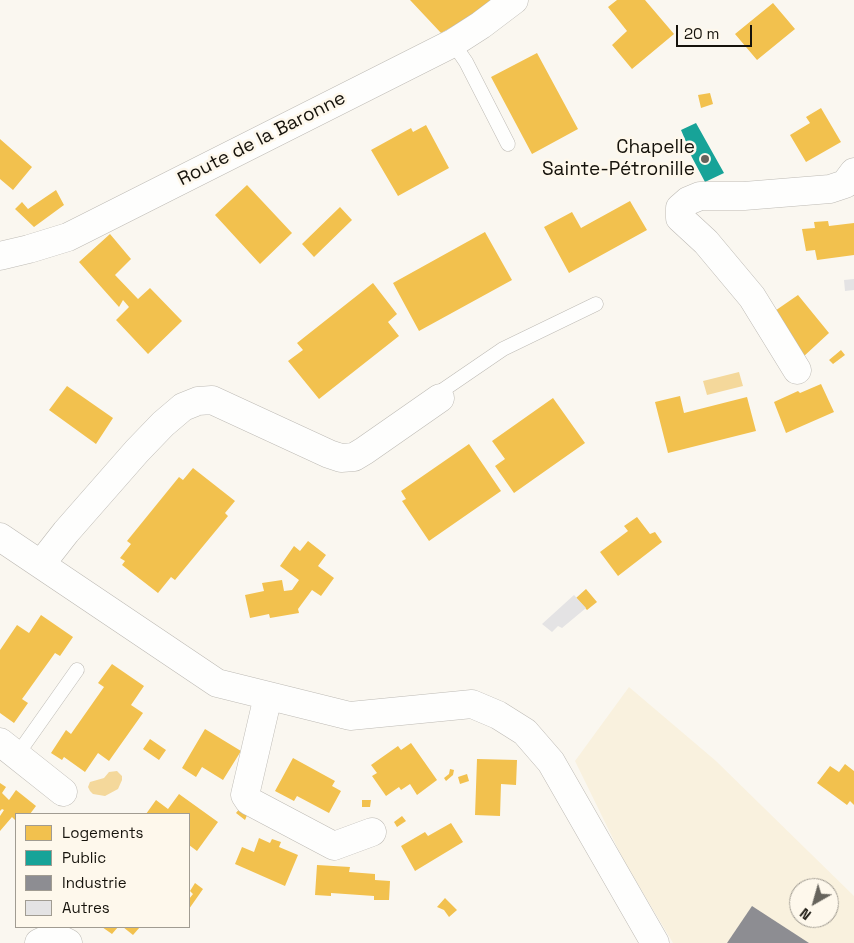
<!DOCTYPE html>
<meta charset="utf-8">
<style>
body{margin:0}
#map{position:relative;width:854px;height:943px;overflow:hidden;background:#faf7f0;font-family:"Space Grotesk",sans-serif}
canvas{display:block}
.legend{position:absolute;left:15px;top:813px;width:175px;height:115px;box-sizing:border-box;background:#fef8ec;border:1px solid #a19c92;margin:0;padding:6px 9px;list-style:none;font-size:15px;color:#16130c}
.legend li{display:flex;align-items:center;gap:10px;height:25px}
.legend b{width:25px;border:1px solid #a19c92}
.north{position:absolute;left:789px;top:878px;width:50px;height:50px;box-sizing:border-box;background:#fef8ec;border:1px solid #a19c92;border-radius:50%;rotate:218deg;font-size:14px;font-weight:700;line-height:20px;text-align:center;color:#16130c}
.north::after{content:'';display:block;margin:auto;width:18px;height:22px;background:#66635c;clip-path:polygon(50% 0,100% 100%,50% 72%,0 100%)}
.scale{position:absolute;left:676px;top:25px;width:76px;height:22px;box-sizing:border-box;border:2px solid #16130c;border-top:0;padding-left:6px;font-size:15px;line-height:18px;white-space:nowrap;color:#16130c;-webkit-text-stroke:4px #fef8ec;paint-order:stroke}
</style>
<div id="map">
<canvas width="854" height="943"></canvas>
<ul class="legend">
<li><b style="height:14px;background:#f2c14e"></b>Logements</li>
<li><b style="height:14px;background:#17a398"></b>Public</li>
<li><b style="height:14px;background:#8d8d92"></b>Industrie</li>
<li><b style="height:14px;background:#e4e3e4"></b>Autres</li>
</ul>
<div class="north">N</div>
<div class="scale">20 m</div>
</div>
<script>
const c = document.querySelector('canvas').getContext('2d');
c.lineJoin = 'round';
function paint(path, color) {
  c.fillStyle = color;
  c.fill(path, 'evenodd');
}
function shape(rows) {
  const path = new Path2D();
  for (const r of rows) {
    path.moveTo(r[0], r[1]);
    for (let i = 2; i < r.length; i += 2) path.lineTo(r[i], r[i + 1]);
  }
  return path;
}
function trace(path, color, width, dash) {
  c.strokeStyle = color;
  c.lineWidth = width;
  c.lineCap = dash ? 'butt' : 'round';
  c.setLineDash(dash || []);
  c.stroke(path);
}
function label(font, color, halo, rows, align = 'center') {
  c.font = font + ' "Space Grotesk",sans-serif';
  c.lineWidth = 5;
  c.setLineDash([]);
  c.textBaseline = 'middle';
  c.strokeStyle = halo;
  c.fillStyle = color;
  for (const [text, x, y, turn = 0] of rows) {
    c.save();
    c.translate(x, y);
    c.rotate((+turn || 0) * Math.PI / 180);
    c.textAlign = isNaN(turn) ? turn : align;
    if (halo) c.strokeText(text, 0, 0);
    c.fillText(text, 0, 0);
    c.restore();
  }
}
const built = shape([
 [629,687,716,761,854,896,854,943,673,943,624,861,575,761],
 [799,888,829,888,829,918,799,918]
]);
const water = shape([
 [739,372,743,386,707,395,703,381],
 [117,771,122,776,122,780,118,789,105,796,93,794,90,791,88,787,90,782,104,778,109,772]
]);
const homes = shape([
 [410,0,493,0,474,15,441,33],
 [617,0,645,0,674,34,632,69,612,45,627,31,608,7],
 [773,3,795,29,757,60,735,34],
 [537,53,578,129,532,154,491,77],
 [710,93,713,104,701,108,698,95],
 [821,108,841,142,806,162,790,135,810,123,806,117],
 [426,125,449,168,398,196,371,150,411,128,413,132],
 [0,139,32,167,13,190,0,179],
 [247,185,292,233,260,264,215,215],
 [56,190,64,205,34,227,15,209,22,202,28,209],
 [630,201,647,230,569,273,544,227,572,212,581,228],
 [340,207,352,220,314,257,302,244],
 [828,221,829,226,854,223,854,255,817,260,815,250,806,251,802,229,815,228,814,222],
 [485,232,512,280,419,331,393,283],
 [110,234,131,259,115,275,138,299,150,288,182,321,148,354,116,320,129,307,123,300,119,307,79,262],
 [373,283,397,314,388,322,399,336,319,399,288,361,303,350,297,343],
 [798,295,829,333,803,357,769,315],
 [841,350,845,355,833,364,829,360],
 [821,384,834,412,786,433,774,402,798,391,800,393],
 [67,386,113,418,96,444,49,410],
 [680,396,684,413,747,397,756,431,668,453,655,402],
 [553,398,585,443,514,493,495,466,505,459,492,441],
 [469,444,501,491,429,541,402,501,406,499,401,491],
 [193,468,235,501,225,513,228,516,175,580,171,577,158,593,122,565,125,561,120,558,131,544,127,541,179,477,183,480],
 [637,517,650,534,655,532,662,542,618,576,600,552,628,531,624,526],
 [308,541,326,555,318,566,334,578,321,596,312,590,298,609,299,613,270,618,269,614,250,618,245,595,264,591,262,583,282,580,284,591,292,590,299,580,280,566,294,546,300,551],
 [586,589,597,602,587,610,576,598],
 [41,615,73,637,60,656,55,653,25,695,22,699,28,703,14,723,0,713,0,650,17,625,29,633],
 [112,664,144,686,131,705,143,713,109,761,98,753,85,772,64,757,62,760,51,753,66,730,71,734,104,687,98,683],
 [205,729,241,751,223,780,202,767,196,777,182,768],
 [150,739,166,750,159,760,143,749],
 [411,743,437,780,417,795,410,784,401,790,399,787,386,796,372,776,377,773,371,765,398,746,401,750],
 [293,758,335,781,332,786,341,791,329,813,297,796,294,801,275,791],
 [477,759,517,760,516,785,501,784,500,816,475,815],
 [845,764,854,771,854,805,850,801,847,805,817,783,830,766,839,772],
 [450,769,454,770,453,775,446,781,444,778,449,774],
 [467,774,469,781,460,784,458,777],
 [0,783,6,787,2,793,9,800,16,790,36,806,30,814,16,814,16,821,12,817,0,831,0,816,4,810,2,809,0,811],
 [179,794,218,822,197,851,189,845,189,814,146,814,156,800,168,809],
 [362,800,371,800,370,807,362,807],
 [240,808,248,813,245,820,236,813],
 [402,816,406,821,397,827,394,822],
 [451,823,463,842,415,871,401,846,425,832,428,836],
 [259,838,270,843,272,839,281,842,279,847,298,855,285,886,235,864,242,847,254,852],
 [317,865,350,867,349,872,375,874,375,880,390,881,389,900,374,900,374,896,331,893,331,896,315,895],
 [195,883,203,889,189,909,189,899,193,894,190,891],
 [445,898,457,910,449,917,444,910,437,907],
 [102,927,118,927,112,934],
 [123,927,140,927,133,935]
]);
const public = shape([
 [696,123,724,173,705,182,686,146,687,144,681,130]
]);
const industry = shape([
 [752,906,809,943,727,943]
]);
const building = shape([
 [854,279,854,290,845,291,844,280],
 [574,595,586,608,562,628,558,626,552,632,542,624]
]);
const service = shape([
 [453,43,466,62,508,144],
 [440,398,443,390,503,349,596,304],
 [17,755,77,670]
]);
const minor = shape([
 [797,370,752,297,706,242,680,218,680,208,688,201,700,196,744,196,830,189,845,184,854,172],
 [0,537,217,683,350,716,472,704,498,715,525,732,551,762,655,943],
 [41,564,66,532,137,451,163,424,183,407,198,401,212,400,329,454,341,458,354,457,364,451,440,398],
 [268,696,245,795,249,801,334,846,372,832],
 [0,742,63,792],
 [39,943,54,936,68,943]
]);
const secondary = shape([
 [0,256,29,249,68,237,84,229,453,43,481,25,514,0]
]);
const markers = [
 [705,159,5,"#66635c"]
];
const streetNames = [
 ["Route de la Baronne",262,139,-27]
];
const poiNames = [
 ["Chapelle",695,148],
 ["Sainte-Pétronille",695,170]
];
paint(built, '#f9f1de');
paint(water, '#f4d89b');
paint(homes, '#f2c14e');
paint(public, '#17a398');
paint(industry, '#8d8d92');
paint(building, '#e4e3e4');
trace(service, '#bdbab4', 15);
trace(minor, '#bdbab4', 29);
trace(secondary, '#bdbab4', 29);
trace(service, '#fefefd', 14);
trace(minor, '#fefefd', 28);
trace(secondary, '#fefefd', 28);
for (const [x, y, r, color] of markers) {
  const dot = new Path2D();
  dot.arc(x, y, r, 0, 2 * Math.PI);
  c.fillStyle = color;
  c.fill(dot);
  trace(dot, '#fef8ec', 2);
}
label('19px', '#16130c', '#fef8ec', streetNames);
label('19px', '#16130c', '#fef8ec', poiNames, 'right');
</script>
